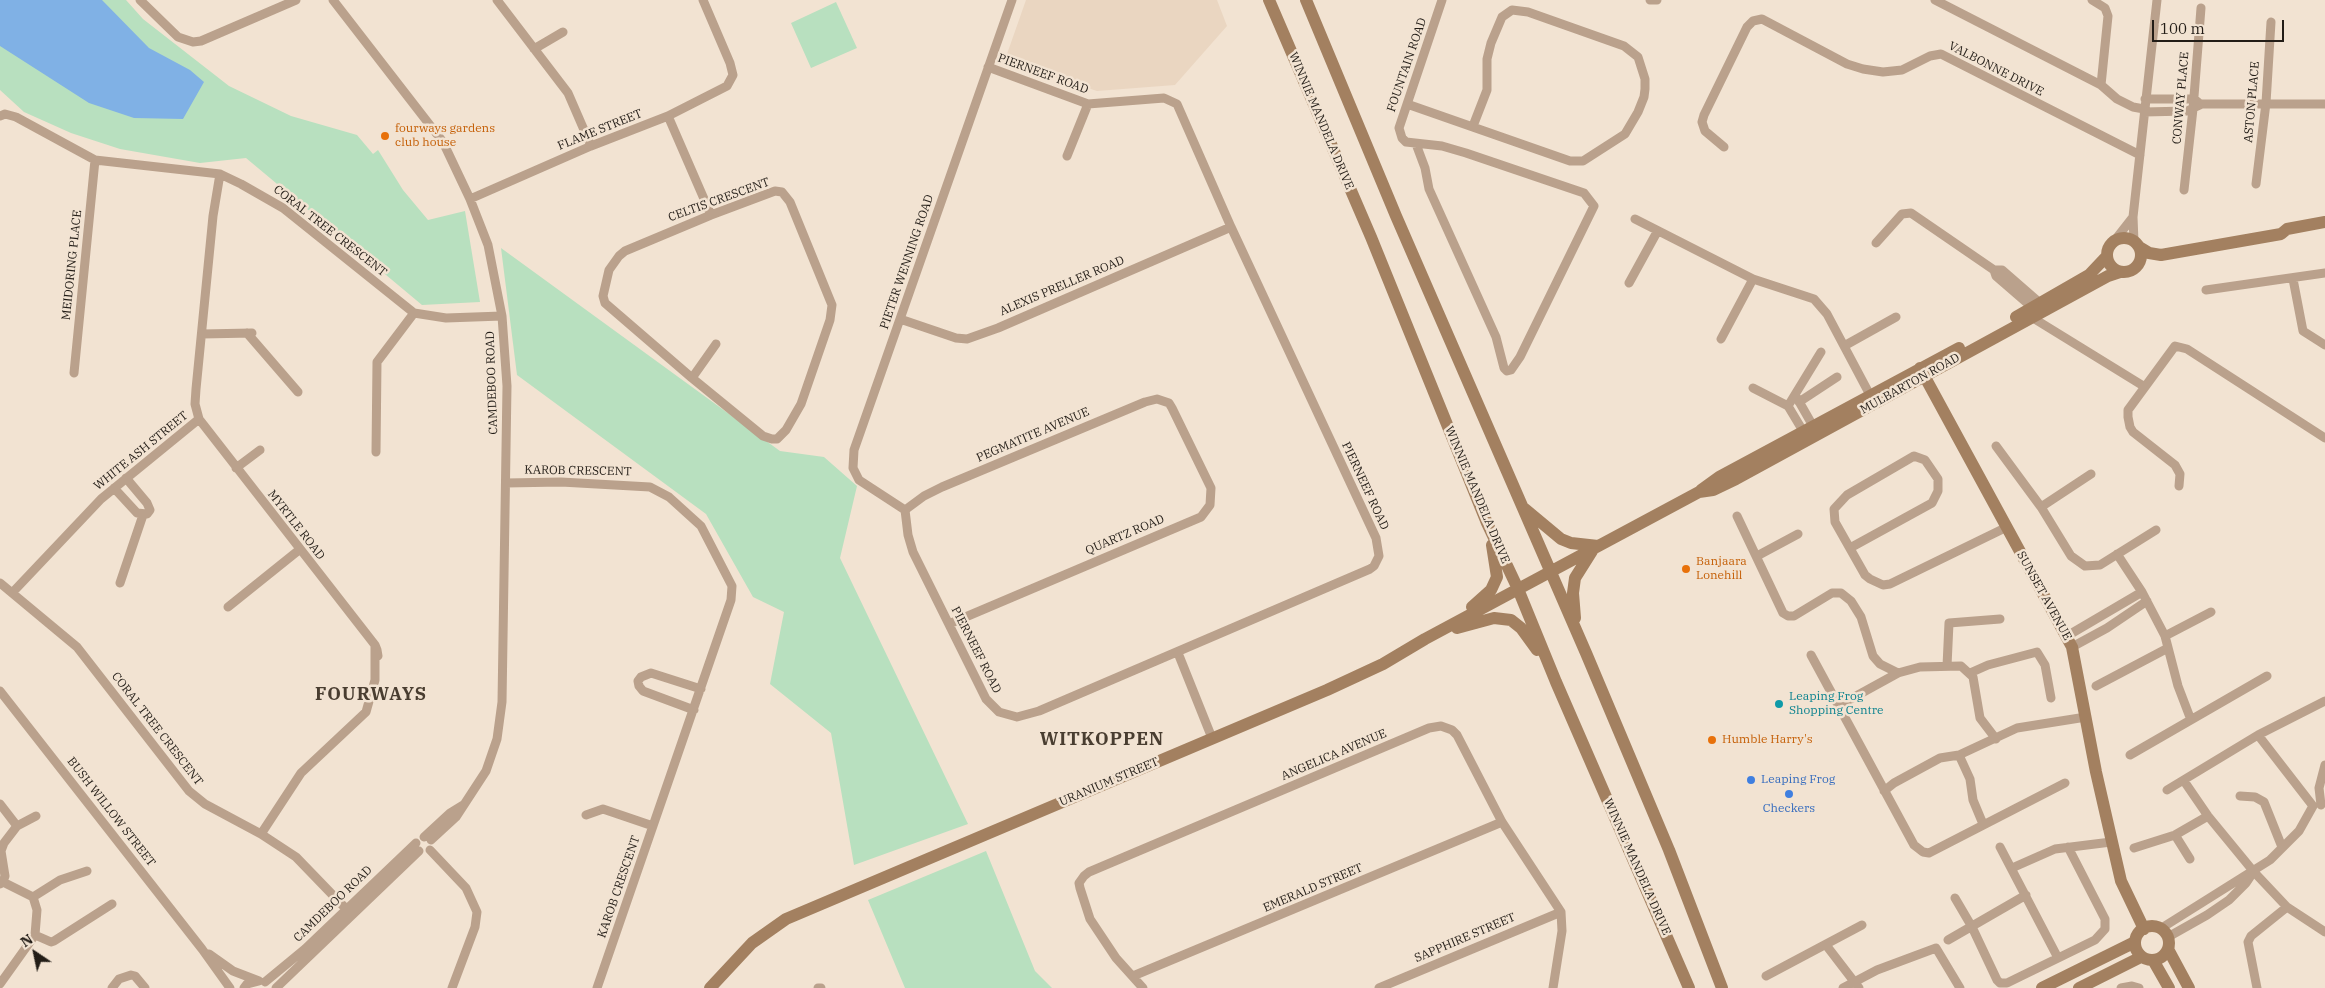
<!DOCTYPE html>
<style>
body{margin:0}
#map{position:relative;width:2325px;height:988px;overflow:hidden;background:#f2e3d2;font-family:"IBM Plex Serif",serif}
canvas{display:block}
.north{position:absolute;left:10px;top:928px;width:50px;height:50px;-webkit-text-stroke:4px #f2e3d2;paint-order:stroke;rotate:326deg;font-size:14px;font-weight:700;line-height:20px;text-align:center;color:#231d17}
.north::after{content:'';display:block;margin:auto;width:18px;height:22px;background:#231d17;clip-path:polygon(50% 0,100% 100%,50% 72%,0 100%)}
.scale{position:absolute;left:2152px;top:20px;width:132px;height:22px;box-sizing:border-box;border:2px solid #231d17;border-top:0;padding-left:6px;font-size:15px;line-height:18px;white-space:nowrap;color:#231d17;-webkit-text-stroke:4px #f2e3d2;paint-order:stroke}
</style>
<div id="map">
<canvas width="2325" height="988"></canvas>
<div class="north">N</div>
<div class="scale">100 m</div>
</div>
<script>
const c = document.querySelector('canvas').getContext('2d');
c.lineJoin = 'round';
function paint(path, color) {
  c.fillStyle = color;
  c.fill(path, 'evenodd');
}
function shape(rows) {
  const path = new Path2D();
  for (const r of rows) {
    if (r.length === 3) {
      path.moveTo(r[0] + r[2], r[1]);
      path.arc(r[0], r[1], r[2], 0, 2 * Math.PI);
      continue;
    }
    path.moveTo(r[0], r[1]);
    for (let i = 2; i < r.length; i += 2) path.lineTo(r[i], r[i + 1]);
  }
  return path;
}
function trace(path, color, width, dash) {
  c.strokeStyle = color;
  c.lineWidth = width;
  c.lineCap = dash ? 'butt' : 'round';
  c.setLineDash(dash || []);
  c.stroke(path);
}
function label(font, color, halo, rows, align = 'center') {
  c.font = font + ' "IBM Plex Serif",serif';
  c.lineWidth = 5;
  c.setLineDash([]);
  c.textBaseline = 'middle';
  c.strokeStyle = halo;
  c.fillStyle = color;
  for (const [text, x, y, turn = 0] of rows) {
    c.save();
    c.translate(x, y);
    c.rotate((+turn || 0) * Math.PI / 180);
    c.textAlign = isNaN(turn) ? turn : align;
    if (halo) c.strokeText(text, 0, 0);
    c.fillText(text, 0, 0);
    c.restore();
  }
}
const built = shape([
 [1026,0,1217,0,1227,26,1175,85,1097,91,1014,64,1007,54]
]);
const green = shape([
 [0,0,126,0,143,19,229,86,291,116,357,135,373,154,378,150,403,190,428,220,465,211,480,302,422,305,246,158,200,163,120,149,71,133,24,112,0,90],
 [836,2,857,48,811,68,791,23],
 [501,248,780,451,824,457,857,486,840,558,968,824,854,865,831,733,770,684,784,612,753,597,706,514,517,375],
 [986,851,1035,971,1052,988,905,988,868,900]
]);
const water = shape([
 [0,0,102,0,149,48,190,70,204,82,183,119,134,118,89,103,0,46]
]);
const street = shape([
 [140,0,178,37,193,42,201,41,296,0],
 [333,0,443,142,470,199,488,245,502,316,507,386,502,702,497,739,486,771,456,817,431,840],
 [497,0,568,93,591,146],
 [1650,0,1657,0],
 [1935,0,2101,85,2117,99,2133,107,2144,109],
 [2092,0,2105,8,2108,16,2101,85],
 [534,49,563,32],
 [2145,99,2194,99,2198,102],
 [1407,104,1570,161,1583,161,1625,134,1638,112,1644,97,1645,89,1645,79,1638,57,1624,46,1528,12,1512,10,1502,17,1491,43,1487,59,1487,90,1473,126],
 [2144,112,2187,111,2202,104,2325,104],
 [0,116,5,114,16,117,95,160,220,174,241,184,283,208,414,313,446,318,502,316],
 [668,116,711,215],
 [1416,144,1425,168,1429,189,1496,337,1504,368,1507,371,1511,370,1520,357,1594,206,1584,193,1466,153,1442,146,1406,142,1402,138,1399,128,1442,0],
 [1724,147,1705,131,1702,122,1704,115,1747,27,1753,21,1762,19,1847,64,1863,69,1883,72,1902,70,1930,56,1941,54,2140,155],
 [1067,156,1088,104],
 [2256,184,2266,103,2271,22],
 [2184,190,2193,109,2201,8],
 [775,191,782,192,790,202,832,305,830,320,801,404,786,430,777,439,772,439,763,436,692,378,605,303,603,296,609,270,619,256,625,251,711,215,775,191],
 [470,199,591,146,668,116,727,86,733,75,730,63,703,0],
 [1635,219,1753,279,1814,299,1827,314,1870,395],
 [2115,240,2133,217],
 [2134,242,2133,217,2157,0],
 [1876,243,1902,214,1911,213,1994,270,1996,276,2033,308],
 [1994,270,2002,270,2041,304],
 [2293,279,2303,331,2325,345],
 [1629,283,1657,232],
 [2206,290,2325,273],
 [2031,315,2033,318,2145,387],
 [900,319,956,338,967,339,998,328,1231,227],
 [247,333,298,392],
 [202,334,252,333],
 [1721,339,1753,279],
 [1844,346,1896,317],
 [74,373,95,160],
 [692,378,716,344],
 [1753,388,1788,406,1803,431],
 [1797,398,1813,426],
 [1799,402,1837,377],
 [1788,406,1821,352],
 [199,419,375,645,377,650,378,656,375,645,375,680,366,712,301,773,261,834],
 [1996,446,2041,507,2071,556,2085,566,2100,565,2156,530],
 [376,452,377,362,414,313],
 [236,468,260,450],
 [506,483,561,482,650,487,669,497,701,526,732,586,731,600,597,988],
 [2179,486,2180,474,2175,465,2133,432,2130,427,2128,417,2128,410,2175,346,2187,349,2325,438],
 [114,488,137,513,147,514,150,510,147,503,126,478],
 [2041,507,2091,474],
 [905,510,908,535,913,552,986,699,999,712,1017,717,1039,711,1370,569,1374,566,1379,556,1376,538,1231,227,1177,104,1164,98,1088,104,988,67],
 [905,510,924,496,942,487,1145,402,1157,399,1169,403,1172,408,1211,488,1210,505,1201,517,949,624],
 [905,510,859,480,853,468,854,450,1012,0],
 [1737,516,1783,613,1788,616,1794,616,1832,593,1841,593,1851,601,1861,617,1873,656,1880,664,1898,673],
 [1850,548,1932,503,1938,491,1938,479,1925,460,1914,456,1847,495,1834,509,1835,522,1865,575,1870,579,1883,585,1890,584,2007,527],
 [2117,554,2142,592,2165,636,2178,686,2191,720],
 [1757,556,1798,534],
 [0,583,77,647,189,791,205,804,261,834,296,857,352,915],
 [120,583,143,515],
 [12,593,101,499,199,419,195,404,196,389,213,216,220,174],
 [228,607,299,550],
 [2067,636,2142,592],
 [2165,636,2211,612],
 [2072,647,2107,628,2147,601],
 [1178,653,1212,738],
 [1811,655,1914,845,1923,852,1929,853,2065,783],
 [1947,666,1949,623,2000,619],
 [1970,673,1988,665,2037,652,2045,665,2051,698],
 [2096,686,2168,648],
 [0,691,202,949,230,988],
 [1838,706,1898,673,1920,667,1961,666,1973,677,1980,718,1996,739],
 [694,710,643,691,639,686,638,681,641,677,651,673,701,689],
 [2258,735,2313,806],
 [1959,755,1970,779,1973,800,1983,824],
 [2130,755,2267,676],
 [2184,781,2208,816,2254,872,2287,907,2325,932],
 [2167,790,2258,735,2325,701],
 [1884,791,1894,783,1940,758,1959,755,2017,728,2086,717],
 [2240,796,2255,797,2264,802,2282,847],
 [0,804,17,826],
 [2321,805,2319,788,2325,765],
 [586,815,603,809,653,826],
 [2175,835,2190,859],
 [424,837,450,813,463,805],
 [2000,847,2058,958],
 [2134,848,2175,835,2208,816],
 [430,850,466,888,477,912,475,927,452,988],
 [2012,868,2055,849,2111,842],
 [0,884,3,882,5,876,1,851,4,843,17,826,36,816],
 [33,897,60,880,87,871],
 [1955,898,1972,927,1997,980,2000,983,2007,983,2095,940,2105,929,2105,919,2068,847],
 [2160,929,2270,860,2299,831,2313,806],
 [35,935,51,942,54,941,112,904],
 [2168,937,2207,915,2229,900,2246,883,2252,874],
 [1948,940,2026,895],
 [1826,945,1859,988],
 [209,954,233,971,259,981],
 [1133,976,1502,822],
 [1766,976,1862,925],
 [265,982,305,949,416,843],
 [0,984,35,935,37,910,33,897,3,882],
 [112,988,119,979,131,975,135,976,145,988],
 [244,988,247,984,259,981],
 [276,988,419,851],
 [818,988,821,988],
 [1143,988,1116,958,1090,919,1080,888,1079,883,1084,876,1089,872,1429,728,1441,726,1452,730,1457,735,1502,822,1561,912,1562,931,1553,988],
 [1379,988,1561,912],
 [1843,988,1877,970,1936,948,1960,988],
 [2121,988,2132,986,2139,988],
 [2257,988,2248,942,2251,936,2287,907]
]);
const secondary = shape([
 [1269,0,1371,237,1487,523,1518,589,1556,682,1689,988],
 [1306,0,1396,216,1586,653,1669,850,1722,988],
 [2124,255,17],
 [2139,247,2149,253,2161,255,2281,234,2287,229,2325,222],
 [2016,317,2089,275,2106,257],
 [1920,368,2072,647,2096,772,2121,881,2144,929],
 [1701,490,1719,477,1959,348],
 [1525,509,1561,539,1571,543,1598,546],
 [1472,607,1491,590,1497,577,1492,545],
 [1575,618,1573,593,1575,578,1592,551],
 [1457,628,1494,618,1511,620,1521,628,1537,650],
 [2152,943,17],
 [2168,949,2189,988],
 [2153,960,2169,988],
 [710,988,752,943,786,919,1327,690,1383,664,1425,639,1699,492,1713,490,1736,479,2108,276,2120,272],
 [2042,988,2135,942],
 [2079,988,2141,957]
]);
const markers = [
 [385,136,5,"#e8710a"],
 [1686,569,5,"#e8710a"],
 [1779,704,5,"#0f9aa8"],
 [1712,740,5,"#e8710a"],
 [1751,780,5,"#3f7fe0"],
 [1789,794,5,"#3f7fe0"]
];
const streetNames = [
 ["FOUNTAIN ROAD",1407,65,-71],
 ["VALBONNE DRIVE",1996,69,27],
 ["PIERNEEF ROAD",1043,74,20],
 ["CONWAY PLACE",2181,98,-85],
 ["ASTON PLACE",2252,102,-85],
 ["WINNIE MANDELA DRIVE",1321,121,67],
 ["FLAME STREET",600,130,-22],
 ["CELTIS CRESCENT",719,200,-20],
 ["CORAL TREE CRESCENT",330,231,38],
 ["PIETER WENNING ROAD",907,262,-71],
 ["MEIDORING PLACE",72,265,-84],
 ["ALEXIS PRELLER ROAD",1062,286,-23],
 ["CAMDEBOO ROAD",492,383,-92],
 ["MULBARTON ROAD",1910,384,-29],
 ["PEGMATITE AVENUE",1033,435,-23],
 ["WHITE ASH STREET",141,451,-39],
 ["KAROB CRESCENT",578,471,1],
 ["PIERNEEF ROAD",1365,486,65],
 ["WINNIE MANDELA DRIVE",1477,495,67],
 ["MYRTLE ROAD",296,525,52],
 ["QUARTZ ROAD",1125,535,-23],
 ["SUNSET AVENUE",2044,596,61],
 ["PIERNEEF ROAD",976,650,63],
 ["CORAL TREE CRESCENT",157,729,52],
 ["ANGELICA AVENUE",1334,755,-23],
 ["URANIUM STREET",1109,782,-23],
 ["BUSH WILLOW STREET",111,812,52],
 ["WINNIE MANDELA DRIVE",1637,867,66],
 ["KAROB CRESCENT",619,887,-71],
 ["EMERALD STREET",1313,888,-23],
 ["CAMDEBOO ROAD",333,904,-44],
 ["SAPPHIRE STREET",1465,938,-23]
];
const foodNames = [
 ["fourways gardens",395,129],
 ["club house",395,143],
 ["Banjaara",1696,562],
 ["Lonehill",1696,576],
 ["Humble Harry's",1722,740]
];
const cultureNames = [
 ["Leaping Frog",1789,697],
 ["Shopping Centre",1789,711]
];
const shopNames = [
 ["Leaping Frog",1761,780],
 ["Checkers",1789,809,"center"]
];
const districtNames = [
 ["FOURWAYS",371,695],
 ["WITKOPPEN",1102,740]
];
paint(built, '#ead6c1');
paint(green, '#b8e0bf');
paint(water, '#80b1e5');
trace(street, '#baa18c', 9);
trace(secondary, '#a38060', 12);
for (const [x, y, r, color] of markers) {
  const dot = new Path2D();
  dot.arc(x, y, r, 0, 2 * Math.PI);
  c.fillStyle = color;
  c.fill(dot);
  trace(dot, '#f2e3d2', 2);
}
label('12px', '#231d17', '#f2e3d2', streetNames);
label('12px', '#c56008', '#f2e3d2', foodNames, 'left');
label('12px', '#0d838f', '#f2e3d2', cultureNames, 'left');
label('12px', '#366cbe', '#f2e3d2', shopNames, 'left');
c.letterSpacing = '1px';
label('bold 18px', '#493d30', '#f2e3d2', districtNames);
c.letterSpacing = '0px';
</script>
